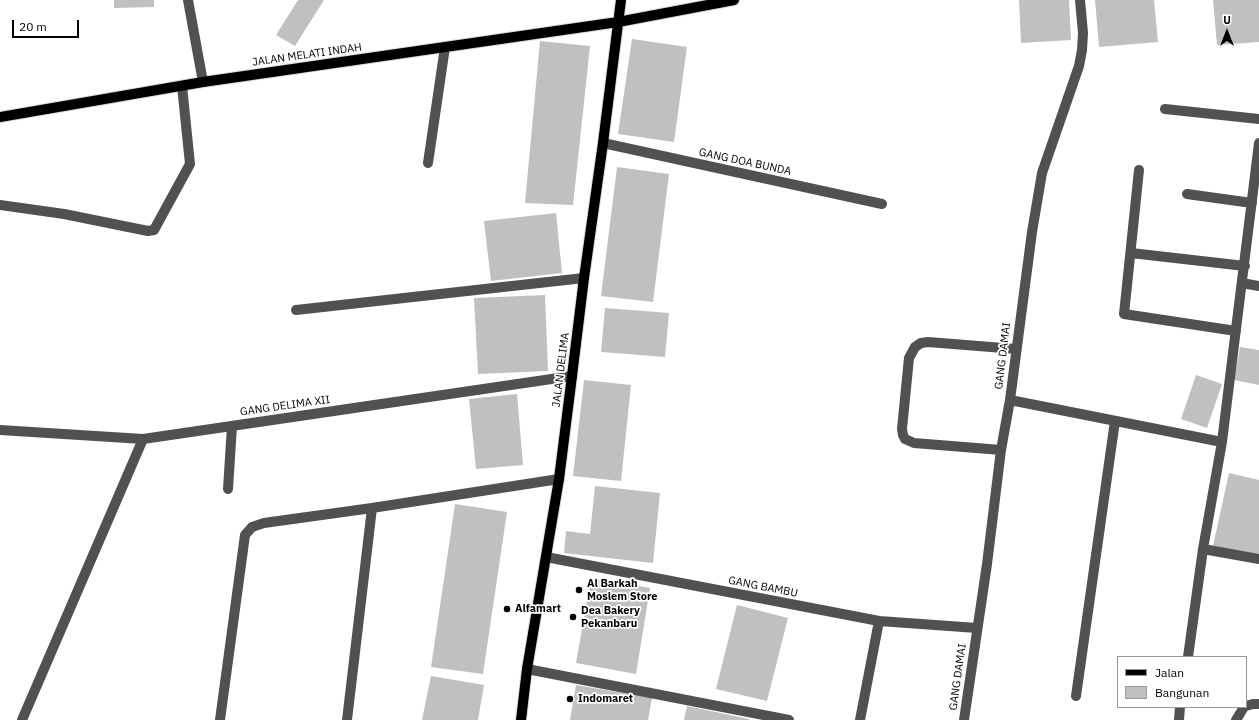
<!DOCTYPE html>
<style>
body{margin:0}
#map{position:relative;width:1259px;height:720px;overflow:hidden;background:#fff;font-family:"IBM Plex Sans",sans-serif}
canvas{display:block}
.legend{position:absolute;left:1117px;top:656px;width:130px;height:52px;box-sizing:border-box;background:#fff;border:1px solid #999;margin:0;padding:5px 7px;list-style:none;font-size:12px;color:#000}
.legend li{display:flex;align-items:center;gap:8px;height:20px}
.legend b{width:20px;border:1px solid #999}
.north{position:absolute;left:1207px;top:12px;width:40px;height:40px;-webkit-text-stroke:3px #fff;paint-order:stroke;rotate:0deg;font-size:11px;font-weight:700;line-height:16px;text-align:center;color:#000}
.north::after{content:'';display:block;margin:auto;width:14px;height:18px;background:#000;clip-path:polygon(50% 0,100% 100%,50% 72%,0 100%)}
.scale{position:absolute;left:12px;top:20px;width:67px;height:18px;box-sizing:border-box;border:2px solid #000;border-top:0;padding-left:5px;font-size:12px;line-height:14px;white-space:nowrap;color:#000;-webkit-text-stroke:3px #fff;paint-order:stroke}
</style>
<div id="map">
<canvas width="1259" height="720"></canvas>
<ul class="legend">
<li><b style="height:5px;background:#000"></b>Jalan</li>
<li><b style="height:11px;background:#c0c0c0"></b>Bangunan</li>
</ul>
<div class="north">U</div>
<div class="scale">20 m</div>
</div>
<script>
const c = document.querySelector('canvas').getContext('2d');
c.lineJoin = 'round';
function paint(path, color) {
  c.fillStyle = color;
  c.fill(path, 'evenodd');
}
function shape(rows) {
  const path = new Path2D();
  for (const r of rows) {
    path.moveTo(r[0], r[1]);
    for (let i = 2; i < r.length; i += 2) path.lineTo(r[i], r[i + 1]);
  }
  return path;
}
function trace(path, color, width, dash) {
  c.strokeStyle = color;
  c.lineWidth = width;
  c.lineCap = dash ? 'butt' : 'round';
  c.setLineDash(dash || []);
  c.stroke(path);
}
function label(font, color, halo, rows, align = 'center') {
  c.font = font + ' "IBM Plex Sans",sans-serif';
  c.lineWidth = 3.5;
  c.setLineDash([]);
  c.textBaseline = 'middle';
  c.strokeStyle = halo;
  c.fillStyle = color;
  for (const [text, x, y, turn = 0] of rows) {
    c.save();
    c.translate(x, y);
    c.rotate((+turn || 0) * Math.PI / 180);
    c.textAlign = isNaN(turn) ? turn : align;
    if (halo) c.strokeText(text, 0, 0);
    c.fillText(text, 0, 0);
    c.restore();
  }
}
const building = shape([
 [114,0,154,0,154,7,114,8],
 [298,0,324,0,295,46,276,35],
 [1019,0,1069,0,1071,40,1021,43],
 [1095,0,1154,0,1158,42,1099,47],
 [1213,0,1259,0,1259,42,1217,45],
 [632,39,687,47,674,142,618,134],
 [540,41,590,46,573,205,525,203],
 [617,167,669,174,653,302,601,296],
 [556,213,562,273,491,281,484,221],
 [545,295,548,371,478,374,474,298],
 [605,308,669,313,665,357,601,352],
 [1240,347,1259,350,1259,385,1234,380],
 [1196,375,1222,384,1207,428,1181,419],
 [584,380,631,385,621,481,573,476],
 [517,394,523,465,476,469,469,399],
 [1229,473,1259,480,1259,556,1213,546],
 [595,486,660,493,653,563,564,553,566,531,590,534],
 [455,504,507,512,483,674,431,667],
 [591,578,650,588,636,674,576,663],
 [737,605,788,618,767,701,716,689],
 [431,676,484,685,478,720,422,720],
 [576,685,652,698,648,720,570,720],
 [687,706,749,719,749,720,684,720]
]);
const minor = shape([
 [188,0,203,82],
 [1165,109,1259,119],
 [603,143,882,204],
 [428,163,445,47],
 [1139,170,1124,314,1236,331],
 [1187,194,1252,203],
 [0,205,64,214,148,231,154,230,190,164,182,86],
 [1131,253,1245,266],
 [1242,283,1259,286],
 [296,310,584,278],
 [1010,400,1222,442],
 [0,430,143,439,572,376],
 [1001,450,914,443,905,439,903,435,902,429,909,358,915,347,921,343,928,342,1016,349],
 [228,489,232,426],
 [1203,549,1259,559],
 [546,557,879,621,977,628],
 [1188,657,1203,549,1222,442,1259,143],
 [527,669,789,720],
 [1076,696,1115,421],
 [1246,706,1253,704,1259,704],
 [22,720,143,439],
 [220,720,245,535,252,527,264,523,372,508,559,479],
 [347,720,372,508],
 [860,720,879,621],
 [964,720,987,564,1001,450,1010,400,1032,232,1042,173,1079,66,1082,50,1083,33,1080,0],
 [1179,720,1180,707],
 [1236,720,1244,707]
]);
const major = shape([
 [0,117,203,82,618,22,734,0],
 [521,720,527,669,559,479,572,376,584,278,603,143,621,0]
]);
const markers = [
 [579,590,4,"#000"],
 [507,609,4,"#000"],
 [573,617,4,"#000"],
 [570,699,4,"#000"]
];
const streetNames = [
 ["JALAN MELATI INDAH",307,55,-8],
 ["GANG DOA BUNDA",745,162,12],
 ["GANG DAMAI",1003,356,-83],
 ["JALAN DELIMA",561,370,-83],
 ["GANG DELIMA XII",285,406,-8],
 ["GANG BAMBU",763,587,11],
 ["GANG DAMAI",958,677,-82]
];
const poiNames = [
 ["Al Barkah",587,584],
 ["Moslem Store",587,597],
 ["Alfamart",515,609],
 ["Dea Bakery",581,611],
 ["Pekanbaru",581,624],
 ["Indomaret",578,699]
];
paint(building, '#c0c0c0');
trace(major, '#dbdbdb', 12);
trace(minor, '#515151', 10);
trace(major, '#000', 10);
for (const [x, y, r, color] of markers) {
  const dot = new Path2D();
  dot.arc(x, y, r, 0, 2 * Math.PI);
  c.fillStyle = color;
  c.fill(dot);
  trace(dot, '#fff', 1.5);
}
label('11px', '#000', '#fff', streetNames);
label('bold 11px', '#000', '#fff', poiNames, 'left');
</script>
